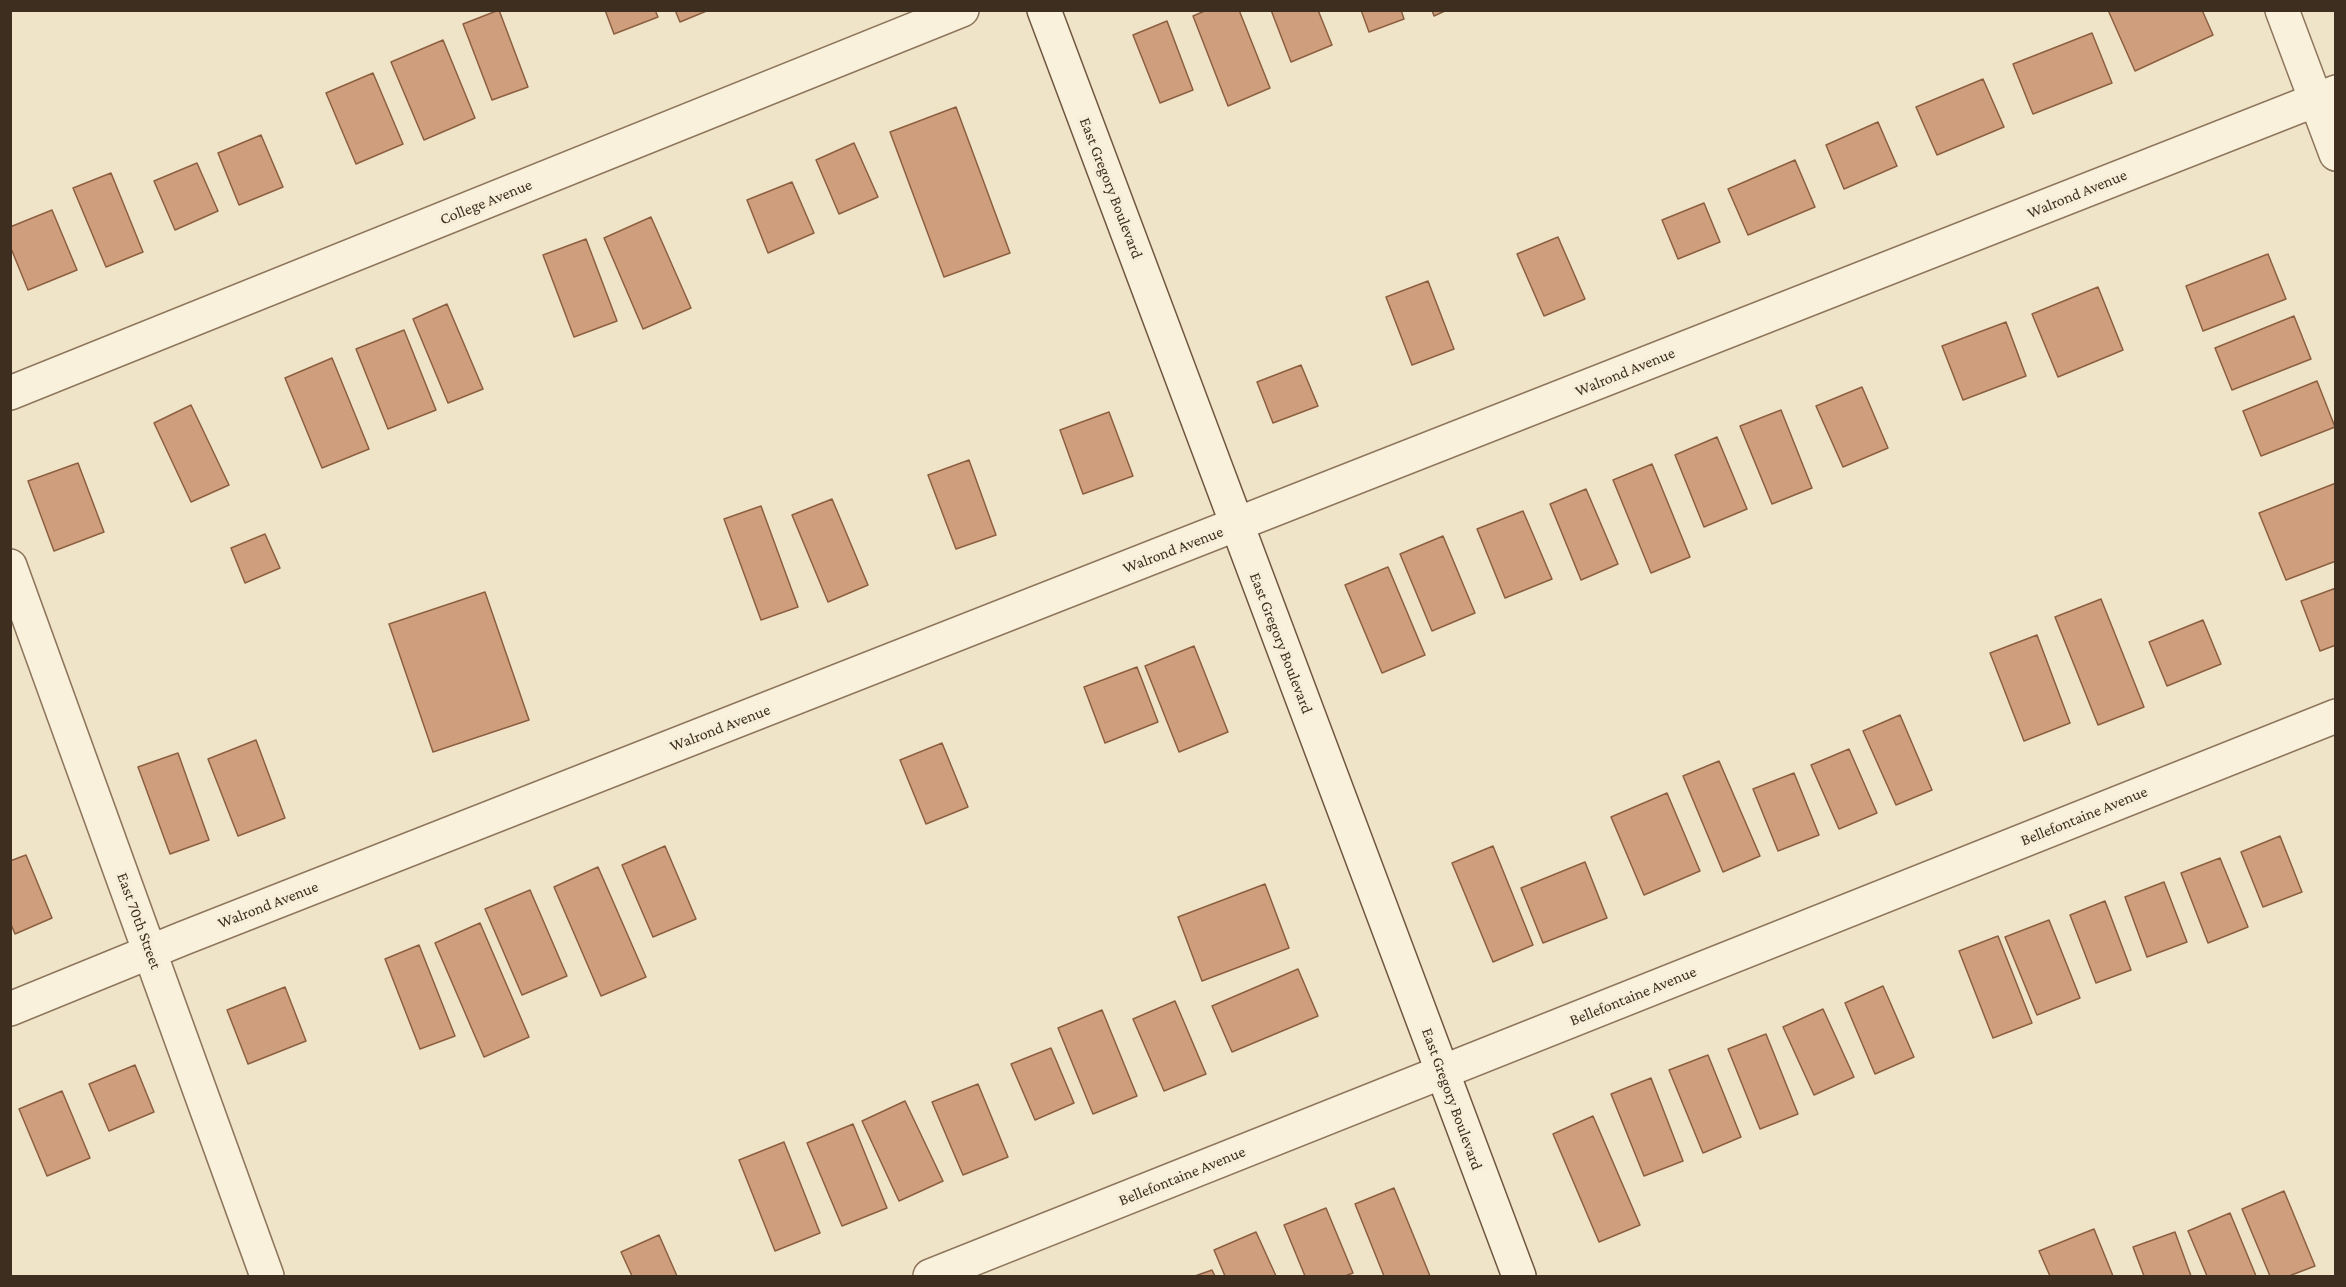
<!DOCTYPE html>
<style>
body{margin:0}
#map{position:relative;width:2346px;height:1287px;overflow:hidden;background:#f0e4c8;font-family:"Crimson Pro",serif}
canvas{display:block}
.frame{position:absolute;inset:0;border:12px solid #3d2e20;pointer-events:none}
</style>
<div id="map">
<canvas width="2346" height="1287"></canvas>
<div class="frame"></div>
</div>
<script>
const c = document.querySelector('canvas').getContext('2d');
c.lineJoin = 'round';
function paint(path, color) {
  c.fillStyle = color;
  c.fill(path, 'evenodd');
}
function shape(rows) {
  const path = new Path2D();
  for (const r of rows) {
    path.moveTo(r[0], r[1]);
    for (let i = 2; i < r.length; i += 2) path.lineTo(r[i], r[i + 1]);
  }
  return path;
}
function trace(path, color, width, dash) {
  c.strokeStyle = color;
  c.lineWidth = width;
  c.lineCap = dash ? 'butt' : 'round';
  c.setLineDash(dash || []);
  c.stroke(path);
}
function label(font, color, halo, rows, align = 'center') {
  c.font = font + ' "Crimson Pro",serif';
  c.lineWidth = 6;
  c.setLineDash([]);
  c.textBaseline = 'middle';
  c.strokeStyle = halo;
  c.fillStyle = color;
  for (const [text, x, y, turn = 0] of rows) {
    c.save();
    c.translate(x, y);
    c.rotate((+turn || 0) * Math.PI / 180);
    c.textAlign = isNaN(turn) ? turn : align;
    if (halo) c.strokeText(text, 0, 0);
    c.fillText(text, 0, 0);
    c.restore();
  }
}
const building = shape([
 [499,10,528,87,492,100,463,24,499,10],
 [605,10,655,10,658,17,614,34,605,10],
 [675,10,709,10,680,22,675,10],
 [1207,10,1239,10,1270,88,1228,106,1193,16,1207,10],
 [1271,10,1318,10,1332,45,1291,62,1271,10],
 [1361,10,1401,10,1404,19,1369,32,1361,10],
 [1432,10,1447,10,1434,16,1432,10],
 [2108,10,2202,10,2213,35,2135,71,2108,10],
 [1167,21,1193,90,1160,103,1133,35,1167,21],
 [2092,33,2112,83,2033,114,2013,64,2092,33],
 [443,40,475,118,424,140,391,62,443,40],
 [373,73,403,144,356,164,326,93,373,73],
 [1983,79,2004,127,1937,155,1916,107,1983,79],
 [956,107,1010,253,944,277,890,132,956,107],
 [1878,122,1897,166,1844,189,1826,145,1878,122],
 [261,135,283,187,239,205,218,153,261,135],
 [854,143,878,197,839,214,816,160,854,143],
 [1795,160,1815,207,1748,235,1728,189,1795,160],
 [197,163,218,211,175,230,154,181,197,163],
 [111,173,143,252,106,267,73,188,111,173],
 [792,182,814,233,768,253,747,200,792,182],
 [1704,203,1720,242,1678,259,1662,220,1704,203],
 [52,210,77,270,28,290,10,246,10,227,52,210],
 [651,217,691,308,643,329,604,238,651,217],
 [1558,237,1585,299,1544,316,1517,254,1558,237],
 [586,239,617,321,574,337,543,255,586,239],
 [2268,254,2286,299,2203,331,2186,286,2268,254],
 [1428,281,1454,349,1412,365,1386,297,1428,281],
 [2098,287,2123,350,2058,377,2032,314,2098,287],
 [447,304,483,389,448,403,413,319,447,304],
 [2294,316,2311,359,2232,390,2215,348,2294,316],
 [2006,322,2026,376,1963,400,1942,346,2006,322],
 [404,330,436,410,388,429,356,349,404,330],
 [332,358,369,449,322,468,285,378,332,358],
 [1301,365,1318,406,1273,423,1257,382,1301,365],
 [2317,381,2335,427,2261,456,2243,411,2317,381],
 [1862,387,1888,448,1843,467,1816,406,1862,387],
 [191,405,229,485,191,502,154,423,191,405],
 [1781,410,1812,488,1772,504,1740,426,1781,410],
 [1109,412,1133,476,1083,494,1060,430,1109,412],
 [1717,437,1747,509,1704,527,1675,455,1717,437],
 [969,460,996,535,956,549,928,475,969,460],
 [78,463,104,532,54,551,28,481,78,463],
 [1652,464,1690,557,1651,573,1613,480,1652,464],
 [2336,483,2336,561,2286,580,2259,513,2336,483],
 [1586,489,1618,564,1581,580,1550,504,1586,489],
 [832,499,868,585,828,602,792,515,832,499],
 [761,506,798,607,761,620,724,519,761,506],
 [1523,511,1552,579,1505,598,1477,529,1523,511],
 [265,534,280,568,245,583,231,548,265,534],
 [1443,536,1475,613,1432,631,1400,554,1443,536],
 [1388,567,1425,655,1382,673,1345,585,1388,567],
 [2336,588,2336,645,2320,651,2301,601,2336,588],
 [485,592,529,720,433,752,389,624,485,592],
 [2101,599,2144,707,2098,725,2055,617,2101,599],
 [2203,620,2221,664,2167,686,2149,642,2203,620],
 [2037,635,2070,723,2024,741,1990,653,2037,635],
 [1194,646,1228,732,1179,752,1145,666,1194,646],
 [1137,667,1158,722,1105,743,1084,687,1137,667],
 [1900,715,1932,790,1896,805,1863,731,1900,715],
 [256,740,285,818,238,836,208,759,256,740],
 [942,743,968,807,926,824,900,760,942,743],
 [1849,749,1877,813,1839,829,1811,765,1849,749],
 [178,753,209,840,170,854,138,767,178,753],
 [1719,761,1760,856,1723,872,1683,776,1719,761],
 [1794,773,1819,835,1778,851,1753,789,1794,773],
 [1667,793,1700,871,1644,895,1611,817,1667,793],
 [2280,836,2302,892,2263,907,2241,852,2280,836],
 [665,846,696,919,653,937,622,865,665,846],
 [1493,846,1533,945,1493,962,1452,863,1493,846],
 [26,855,52,918,15,934,10,922,10,861,26,855],
 [2220,858,2248,927,2208,943,2181,873,2220,858],
 [1585,862,1607,918,1543,943,1521,888,1585,862],
 [598,867,646,977,601,996,554,887,598,867],
 [2164,882,2187,942,2147,957,2125,897,2164,882],
 [1265,884,1289,948,1202,981,1178,917,1265,884],
 [530,890,567,976,522,995,485,909,530,890],
 [2105,901,2131,970,2096,983,2070,915,2105,901],
 [2049,920,2080,998,2037,1015,2005,937,2049,920],
 [480,923,529,1037,484,1057,435,943,480,923],
 [1998,936,2032,1023,1993,1038,1959,951,1998,936],
 [419,945,455,1036,420,1049,385,959,419,945],
 [1298,969,1318,1016,1232,1052,1212,1006,1298,969],
 [1883,986,1914,1057,1875,1074,1845,1003,1883,986],
 [285,987,306,1041,248,1064,227,1010,285,987],
 [1175,1001,1206,1074,1164,1091,1133,1019,1175,1001],
 [1823,1009,1854,1077,1814,1095,1783,1027,1823,1009],
 [1102,1010,1137,1096,1093,1114,1058,1028,1102,1010],
 [1766,1034,1798,1114,1760,1129,1728,1049,1766,1034],
 [1051,1048,1074,1103,1035,1120,1011,1064,1051,1048],
 [1708,1055,1741,1137,1703,1153,1669,1070,1708,1055],
 [135,1065,154,1112,109,1131,89,1084,135,1065],
 [1651,1078,1683,1161,1644,1176,1611,1094,1651,1078],
 [978,1084,1008,1157,963,1175,932,1102,978,1084],
 [62,1091,90,1158,47,1176,19,1109,62,1091],
 [905,1101,943,1181,899,1201,862,1121,905,1101],
 [1593,1116,1640,1225,1599,1242,1553,1134,1593,1116],
 [853,1124,887,1208,842,1226,807,1143,853,1124],
 [784,1142,820,1233,775,1251,739,1160,784,1142],
 [1394,1188,1430,1276,1384,1276,1355,1204,1394,1188],
 [2284,1191,2315,1266,2289,1276,2270,1276,2242,1209,2284,1191],
 [1326,1208,1353,1273,1345,1276,1305,1276,1284,1225,1326,1208],
 [2230,1213,2256,1276,2207,1276,2188,1231,2230,1213],
 [2094,1229,2113,1276,2050,1276,2039,1251,2094,1229],
 [1256,1232,1276,1276,1225,1276,1214,1250,1256,1232],
 [2175,1232,2191,1276,2144,1276,2133,1247,2175,1232],
 [659,1235,677,1276,632,1276,621,1252,659,1235],
 [1212,1270,1215,1276,1195,1276,1212,1270]
]);
const minor = shape([
 [2282,10,2336,154],
 [10,393,962,10],
 [10,566,267,1276],
 [10,1009,184,938,2336,92],
 [930,1276,2336,716]
]);
const secondary = shape([
 [1044,10,1519,1276]
]);
const streetNames = [
 ["East Gregory Boulevard",1111,188,69],
 ["Walrond Avenue",2077,194,-22],
 ["College Avenue",486,202,-22],
 ["Walrond Avenue",1625,372,-22],
 ["Walrond Avenue",1173,550,-21],
 ["East Gregory Boulevard",1281,643,69],
 ["Walrond Avenue",720,728,-21],
 ["Bellefontaine Avenue",2084,816,-22],
 ["Walrond Avenue",268,905,-21],
 ["East 70th Street",139,921,70],
 ["Bellefontaine Avenue",1633,996,-22],
 ["East Gregory Boulevard",1452,1099,70],
 ["Bellefontaine Avenue",1182,1176,-22]
];
paint(building, '#cf9f7d');
trace(building, '#8d5f41', 1.5);
trace(minor, '#8d765c', 36);
trace(secondary, '#6f573f', 36);
trace(minor, '#faf1dc', 33);
trace(secondary, '#faf1dc', 33);
label('16px', '#3d2e20', '#f7eed8', streetNames);
</script>
